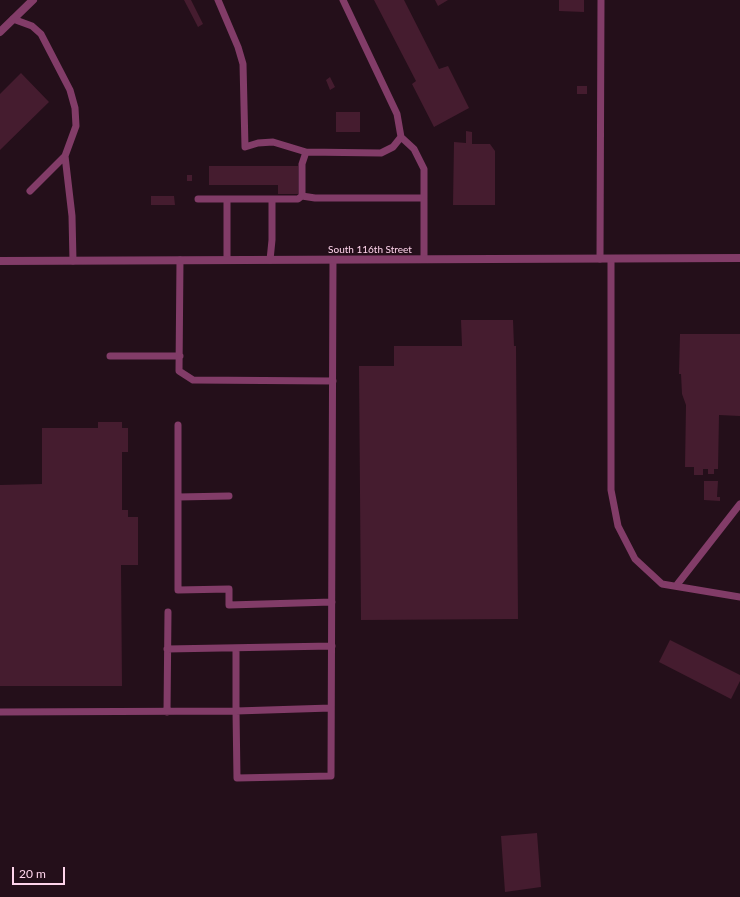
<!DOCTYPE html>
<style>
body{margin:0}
#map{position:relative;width:740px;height:897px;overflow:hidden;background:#240f1a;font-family:Lato,sans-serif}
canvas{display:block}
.scale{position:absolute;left:12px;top:867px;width:53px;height:18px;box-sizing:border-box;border:2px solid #fed4eb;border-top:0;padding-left:5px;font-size:12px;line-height:14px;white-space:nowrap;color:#fed4eb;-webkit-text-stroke:3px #240f1a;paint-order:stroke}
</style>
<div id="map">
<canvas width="740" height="897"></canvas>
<div class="scale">20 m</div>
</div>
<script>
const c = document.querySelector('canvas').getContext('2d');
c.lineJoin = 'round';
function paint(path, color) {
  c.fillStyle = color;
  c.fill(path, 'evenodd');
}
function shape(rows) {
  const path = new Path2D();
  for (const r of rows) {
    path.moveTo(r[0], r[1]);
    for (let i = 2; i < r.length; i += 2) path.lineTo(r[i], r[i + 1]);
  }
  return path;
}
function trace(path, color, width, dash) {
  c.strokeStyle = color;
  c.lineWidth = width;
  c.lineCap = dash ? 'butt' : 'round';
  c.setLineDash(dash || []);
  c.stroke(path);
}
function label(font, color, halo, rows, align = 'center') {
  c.font = font + ' Lato,sans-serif';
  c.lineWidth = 3;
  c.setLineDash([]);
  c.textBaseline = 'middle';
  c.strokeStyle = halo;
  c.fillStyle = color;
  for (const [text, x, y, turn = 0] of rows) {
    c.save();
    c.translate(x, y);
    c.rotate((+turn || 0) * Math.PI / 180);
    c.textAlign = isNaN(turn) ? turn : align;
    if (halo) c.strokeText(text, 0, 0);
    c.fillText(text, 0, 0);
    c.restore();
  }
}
const building = shape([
 [184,0,191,0,203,24,198,27],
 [374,0,404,0,439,69,448,66,469,108,434,127,412,84,416,81],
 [435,0,448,0,438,6],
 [559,0,584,0,584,12,559,11],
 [21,73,49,102,0,150,0,94],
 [330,77,335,87,330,90,326,80],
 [577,86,587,86,587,94,577,94],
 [336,112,360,112,360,132,336,132],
 [466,131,472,132,472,144,490,144,495,151,495,205,453,205,454,142,466,143],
 [209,166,298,166,298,194,278,194,278,185,209,185],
 [187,175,192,175,192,181,187,181],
 [151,196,174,196,175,205,151,205],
 [461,320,513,320,514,346,516,346,518,619,361,620,359,366,394,366,394,346,462,346],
 [680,334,740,334,740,416,719,415,718,469,714,469,714,474,708,474,708,469,703,469,703,475,694,475,694,467,685,467,686,405,682,394,681,374,679,374],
 [98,422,122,422,122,428,128,428,128,452,122,452,122,510,128,510,128,517,138,517,138,565,121,565,122,686,0,686,0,485,42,484,42,428,98,428],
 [704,481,718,481,717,497,720,497,720,501,704,500],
 [670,640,740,675,740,681,731,699,659,662],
 [537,833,541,887,505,892,501,836]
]);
const service = shape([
 [218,0,238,47,243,64,245,147,258,143,273,142,306,152,381,153,393,147,401,137,397,114,343,0],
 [13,19,32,26,41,34,70,90,75,108,76,126,65,156,30,191],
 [401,137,414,149,424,169,424,259],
 [65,156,72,216,73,261],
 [302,196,315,198,424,198],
 [198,199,298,199,302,196,302,164,306,152],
 [227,199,227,260],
 [600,259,601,0],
 [611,259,611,490,618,526,635,559,662,584,740,597],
 [180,260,179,371,193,380,333,381],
 [270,260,272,240,272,199],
 [110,356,180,356],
 [178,425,178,590,229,589,229,605,332,602],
 [178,497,229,496],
 [676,586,740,504],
 [236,648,236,711,331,708],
 [167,649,332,646],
 [0,712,236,711,237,778,331,776,333,260],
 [167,712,168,612]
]);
const minor = shape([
 [0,261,740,258]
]);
const tertiary = shape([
 [0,32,33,0]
]);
const streetNames = [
 ["South 116th Street",370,250]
];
paint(building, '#451c2f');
trace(service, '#823c68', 7);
trace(minor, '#823c68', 8);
trace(tertiary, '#823c68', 8);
label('10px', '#fed4eb', '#240f1a', streetNames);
</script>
